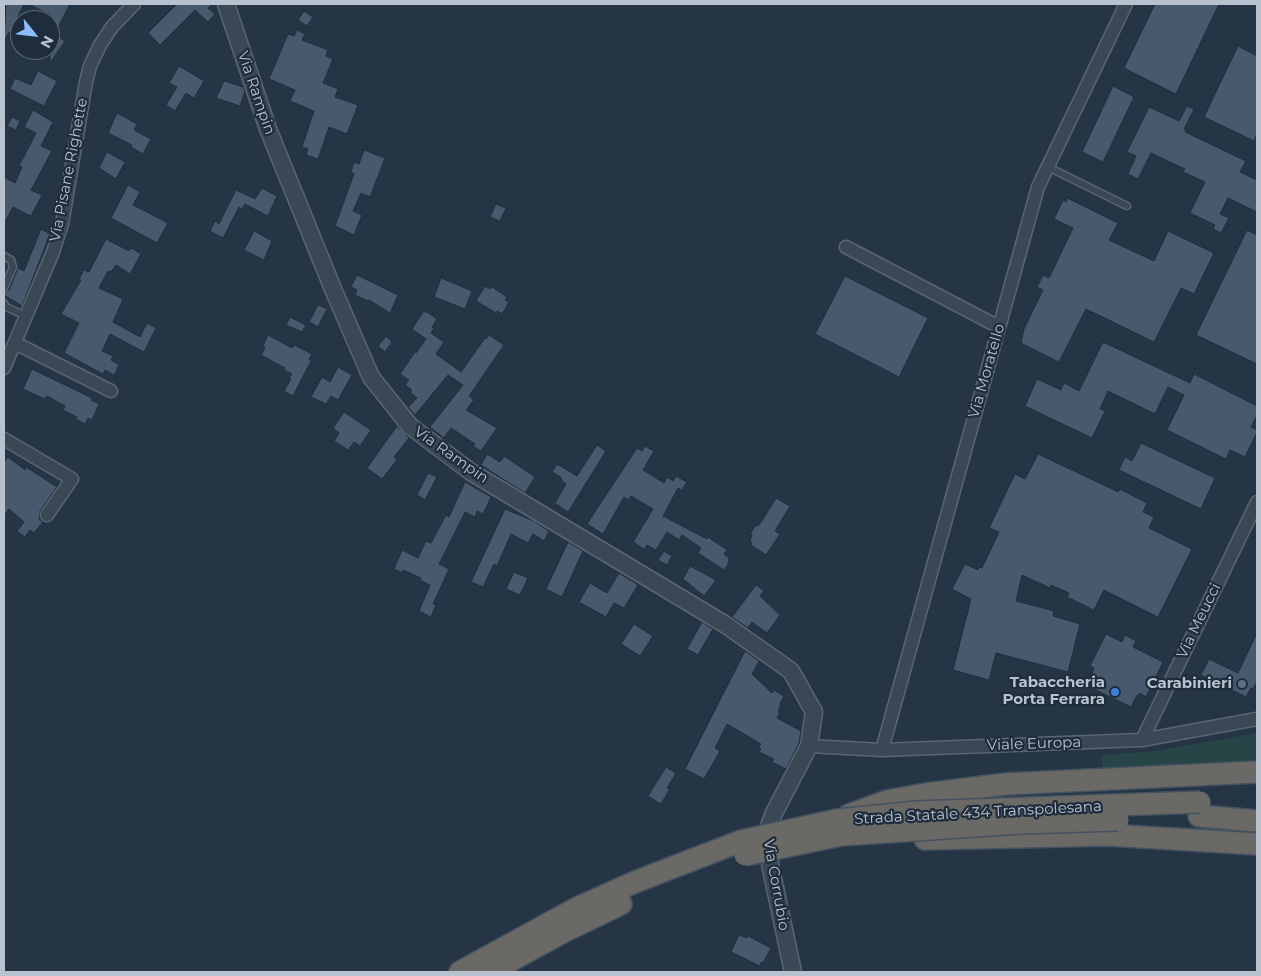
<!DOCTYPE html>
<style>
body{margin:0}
#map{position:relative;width:1261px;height:976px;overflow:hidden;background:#253546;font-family:Montserrat,sans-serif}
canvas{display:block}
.frame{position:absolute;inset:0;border:5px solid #b8c2ce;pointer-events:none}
.north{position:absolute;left:10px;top:10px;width:50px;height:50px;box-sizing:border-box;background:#1f2c3b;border:1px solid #5c6876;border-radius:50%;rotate:119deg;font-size:14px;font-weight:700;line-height:20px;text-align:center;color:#b8c2ce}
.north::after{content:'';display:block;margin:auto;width:18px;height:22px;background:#8cbeff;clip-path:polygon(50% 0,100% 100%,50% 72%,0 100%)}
</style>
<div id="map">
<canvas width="1261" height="976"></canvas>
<div class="frame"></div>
<div class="north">N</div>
</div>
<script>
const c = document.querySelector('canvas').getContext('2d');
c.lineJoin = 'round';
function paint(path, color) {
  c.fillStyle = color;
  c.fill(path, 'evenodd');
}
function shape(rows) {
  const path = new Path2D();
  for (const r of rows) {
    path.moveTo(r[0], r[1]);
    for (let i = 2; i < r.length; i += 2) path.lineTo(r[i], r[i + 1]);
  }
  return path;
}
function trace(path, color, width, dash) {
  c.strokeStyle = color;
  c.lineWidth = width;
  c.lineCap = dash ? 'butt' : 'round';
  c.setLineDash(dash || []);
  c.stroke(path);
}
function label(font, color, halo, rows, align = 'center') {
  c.font = font + ' Montserrat,sans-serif';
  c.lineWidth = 4.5;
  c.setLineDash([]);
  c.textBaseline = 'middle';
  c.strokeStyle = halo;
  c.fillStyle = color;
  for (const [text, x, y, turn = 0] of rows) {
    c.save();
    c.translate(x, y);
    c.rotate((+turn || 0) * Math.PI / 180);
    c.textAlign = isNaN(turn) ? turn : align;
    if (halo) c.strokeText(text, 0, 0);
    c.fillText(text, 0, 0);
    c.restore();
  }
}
const green = shape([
 [1257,733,1257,767,1103,774,1102,755,1156,751]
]);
const building = shape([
 [6,4,24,4,10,33,9,32,4,41,6,4],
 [29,4,70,4,54,35,65,41,50,63,50,15,29,4],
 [177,4,212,4,208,8,215,14,208,22,195,10,160,45,148,33,177,4],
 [1155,4,1219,4,1176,94,1124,68,1155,4],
 [304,11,313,17,307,26,298,20,304,11],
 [297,30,305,34,302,40,328,50,326,56,333,59,323,83,338,89,335,97,358,105,347,134,329,127,318,159,306,155,308,149,302,147,314,111,290,101,295,90,269,79,288,34,294,36,297,30],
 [1238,46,1257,56,1257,134,1254,141,1204,117,1238,46],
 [179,66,204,81,194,98,186,93,175,111,166,105,177,87,169,83,179,66],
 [38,71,57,81,44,106,10,89,15,78,31,85,38,71],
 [224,81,243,87,245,91,240,106,216,98,224,81],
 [1113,86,1134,97,1103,162,1082,152,1113,86],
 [1187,106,1194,109,1184,129,1186,130,1185,132,1246,161,1240,172,1257,180,1257,212,1228,198,1220,214,1229,218,1221,233,1213,229,1215,225,1190,213,1205,182,1183,172,1185,169,1151,153,1138,179,1128,174,1136,156,1127,152,1149,107,1179,121,1187,106],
 [33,110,53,122,41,146,52,151,31,190,42,195,31,216,13,207,4,224,4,177,15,183,22,167,19,166,36,133,24,127,33,110],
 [117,113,137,124,134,130,151,139,143,154,131,147,132,145,108,133,117,113],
 [12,117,20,121,16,130,7,126,12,117],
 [364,150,385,158,370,197,361,193,353,211,362,215,354,235,335,226,354,174,351,172,354,162,359,164,364,150],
 [107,152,125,162,116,179,99,168,107,152],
 [128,185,140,192,133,205,168,223,157,243,111,218,128,185],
 [262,188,277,196,268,216,245,204,242,209,239,207,223,238,210,231,215,221,219,224,236,190,255,199,262,188],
 [1067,198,1118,223,1109,240,1154,261,1168,231,1214,253,1194,294,1181,288,1154,342,1086,309,1059,362,1021,343,1024,329,1043,290,1037,287,1043,275,1049,278,1073,228,1054,219,1063,200,1066,202,1067,198],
 [496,204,506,208,500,221,490,217,496,204],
 [41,229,50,234,22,306,4,295,4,293,9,290,18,268,24,271,41,229],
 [1247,230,1257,235,1257,364,1196,335,1247,230],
 [254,231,272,241,264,260,244,250,254,231],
 [106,239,129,251,131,248,141,254,130,274,116,265,111,272,108,271,99,288,123,299,113,322,140,337,147,323,156,328,144,352,110,334,102,351,113,356,111,360,119,365,114,375,105,370,103,374,64,353,79,323,61,314,81,280,79,279,84,270,89,272,106,239],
 [357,275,398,295,390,313,369,300,368,301,355,295,357,290,351,287,357,275],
 [845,276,928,318,899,377,815,334,845,276],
 [441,278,472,291,465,309,434,297,441,278],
 [485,286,490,289,492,287,507,297,505,300,509,302,502,314,497,311,496,313,476,301,485,286],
 [318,305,327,309,318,327,309,322,318,305],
 [423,312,427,312,437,319,432,327,434,328,431,333,444,342,436,354,461,372,485,338,486,339,489,335,504,345,469,396,474,400,466,410,497,428,481,451,473,446,475,444,451,428,444,438,430,427,463,385,448,375,415,415,408,407,417,398,410,392,412,390,405,385,409,380,400,374,415,352,416,353,426,339,412,329,423,312],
 [290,317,306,325,302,332,286,325,290,317],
 [268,335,292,348,294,345,312,354,309,359,311,361,293,396,284,391,291,379,289,378,292,374,284,370,285,368,261,355,265,348,263,346,268,335],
 [386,336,392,342,385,352,378,346,386,336],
 [1103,342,1190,383,1194,374,1257,406,1257,415,1251,427,1257,430,1257,432,1245,457,1230,450,1226,459,1167,430,1184,395,1168,387,1155,414,1108,391,1100,409,1105,411,1092,438,1025,406,1037,379,1061,390,1064,383,1079,391,1103,342],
 [338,367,352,375,338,400,331,396,326,404,311,397,322,377,330,382,338,367],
 [32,369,92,398,91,400,99,404,92,420,88,418,85,424,76,419,77,417,63,410,65,406,47,396,45,399,23,389,32,369],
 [344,412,371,430,360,446,354,442,348,450,334,441,339,433,333,428,344,412],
 [397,426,409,438,394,457,397,460,382,479,367,468,397,426],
 [1141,443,1215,478,1201,509,1119,470,1125,457,1132,461,1141,443],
 [597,445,606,451,568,512,555,503,566,484,561,480,562,478,552,472,557,464,577,476,597,445],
 [645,446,654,451,643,470,664,483,667,477,673,481,676,476,687,482,682,490,678,488,663,516,707,539,708,537,727,550,724,554,729,558,728,564,724,570,698,553,701,548,682,535,679,540,667,532,656,550,647,545,644,549,633,542,653,509,631,496,628,500,624,497,603,534,587,524,637,448,642,451,645,446],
 [487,454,500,462,504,456,535,477,525,493,481,465,487,454],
 [1038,454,1110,488,1118,492,1120,489,1147,503,1143,512,1154,517,1149,528,1192,549,1158,617,1104,590,1094,610,1067,597,1069,593,1051,585,1050,588,1022,575,1016,601,1054,611,1053,616,1080,624,1068,672,996,653,989,680,953,670,971,599,952,589,965,564,978,570,979,567,982,568,999,532,989,528,1015,474,1025,479,1038,454],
 [8,457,25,470,26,467,57,487,40,511,39,519,43,522,34,533,30,530,25,537,17,531,24,522,9,509,4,516,4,462,8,457],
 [428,473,437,477,425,500,417,495,428,473],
 [465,482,491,497,483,514,477,511,475,517,465,512,439,564,449,569,433,604,436,605,431,617,419,611,430,585,420,580,421,578,403,570,402,573,394,569,402,550,418,558,426,541,431,543,446,515,449,517,465,482],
 [776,498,790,506,775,531,780,534,766,555,751,545,752,543,750,540,752,535,750,534,756,525,758,526,762,521,776,498],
 [505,509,534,521,549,531,544,541,533,534,528,543,511,534,497,566,494,564,483,587,471,582,505,509],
 [568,542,583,551,562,597,546,589,568,542],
 [664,551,672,556,667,565,658,560,664,551],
 [690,566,716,580,704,596,683,579,690,566],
 [514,572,528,578,520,595,506,589,514,572],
 [619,573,638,585,624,608,614,603,606,617,579,602,590,583,607,593,619,573],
 [756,585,764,591,760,596,780,615,767,633,752,622,748,628,732,617,756,585],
 [702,622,713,629,698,655,687,649,702,622],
 [634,624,653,636,640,656,621,644,634,624],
 [1257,633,1257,682,1253,689,1251,688,1246,697,1201,675,1209,659,1238,673,1257,633],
 [1106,634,1122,642,1125,635,1136,641,1133,647,1163,662,1146,697,1140,693,1138,696,1137,695,1131,707,1088,686,1094,668,1090,666,1106,634],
 [745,651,759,661,752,674,772,693,774,690,784,696,780,703,781,704,778,712,780,713,777,718,801,731,799,743,786,769,772,762,774,759,759,752,761,749,758,748,761,744,727,724,715,748,720,751,704,779,685,769,745,651],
 [666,767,676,773,667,788,670,789,661,804,648,796,666,767],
 [739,935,747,938,748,936,771,948,763,963,761,962,760,966,731,952,739,935]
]);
const service = shape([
 [1048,167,1127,206],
 [4,256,11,260,13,267,4,288],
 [4,303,6,307,26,316]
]);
const minor = shape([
 [846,247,999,327],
 [15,343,111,391],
 [4,368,53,252,62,224,86,82,90,66,100,45,112,27,134,4],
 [4,439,72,479,47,515],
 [1142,740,1257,502],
 [809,746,882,750,1142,740,1257,719],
 [882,750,1038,187,1126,4]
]);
const tertiary = shape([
 [226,4,268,129,333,289,371,377,410,426,471,472,726,625,791,671,814,712,809,746,774,813,766,834,771,869,793,972]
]);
const trunk = shape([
 [849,815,887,801,926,794,1006,784,1257,772],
 [1199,816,1257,821],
 [925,839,1108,835,1257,844],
 [460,972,577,908,635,882,741,841],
 [490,972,563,932,621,904]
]);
const trunkBridge = shape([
 [741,841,837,820,916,812,1200,802],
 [745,855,841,835,1021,823,1118,820]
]);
const markers = [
 [1242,684,5,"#5c6f8a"],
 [1115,692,5,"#3f7fe0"]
];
const streetNames = [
 ["Via Rampin",256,93,71],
 ["Via Pisane Righette",69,170,-79],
 ["Via Moratello",987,371,-74],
 ["Via Rampin",451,455,35],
 ["Via Meucci",1199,621,-64],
 ["Viale Europa",1034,744,-2],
 ["Strada Statale 434 Transpolesana",978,813,-3],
 ["Via Corrubio",776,885,80]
];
const poiNames = [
 ["Tabaccheria",1105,683],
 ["Porta Ferrara",1105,700],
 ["Carabinieri",1232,684]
];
paint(green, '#274547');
paint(building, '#49596d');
trace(building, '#212e3d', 1);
trace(service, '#596572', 9);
trace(minor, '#596572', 15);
trace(tertiary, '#596572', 19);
trace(trunk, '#455260', 24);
trace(service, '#3a4755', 6);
trace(minor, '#3a4755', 12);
trace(tertiary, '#3a4755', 16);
trace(trunk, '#6a6966', 21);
trace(trunkBridge, '#455260', 24, []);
trace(trunkBridge, '#6a6966', 21);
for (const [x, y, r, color] of markers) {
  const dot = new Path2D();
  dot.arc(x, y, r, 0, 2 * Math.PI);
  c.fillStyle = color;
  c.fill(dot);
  trace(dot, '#1f2c3b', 2);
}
label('15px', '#b8c2ce', '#1f2c3b', streetNames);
label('bold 15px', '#b8c2ce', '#1f2c3b', poiNames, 'right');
</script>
